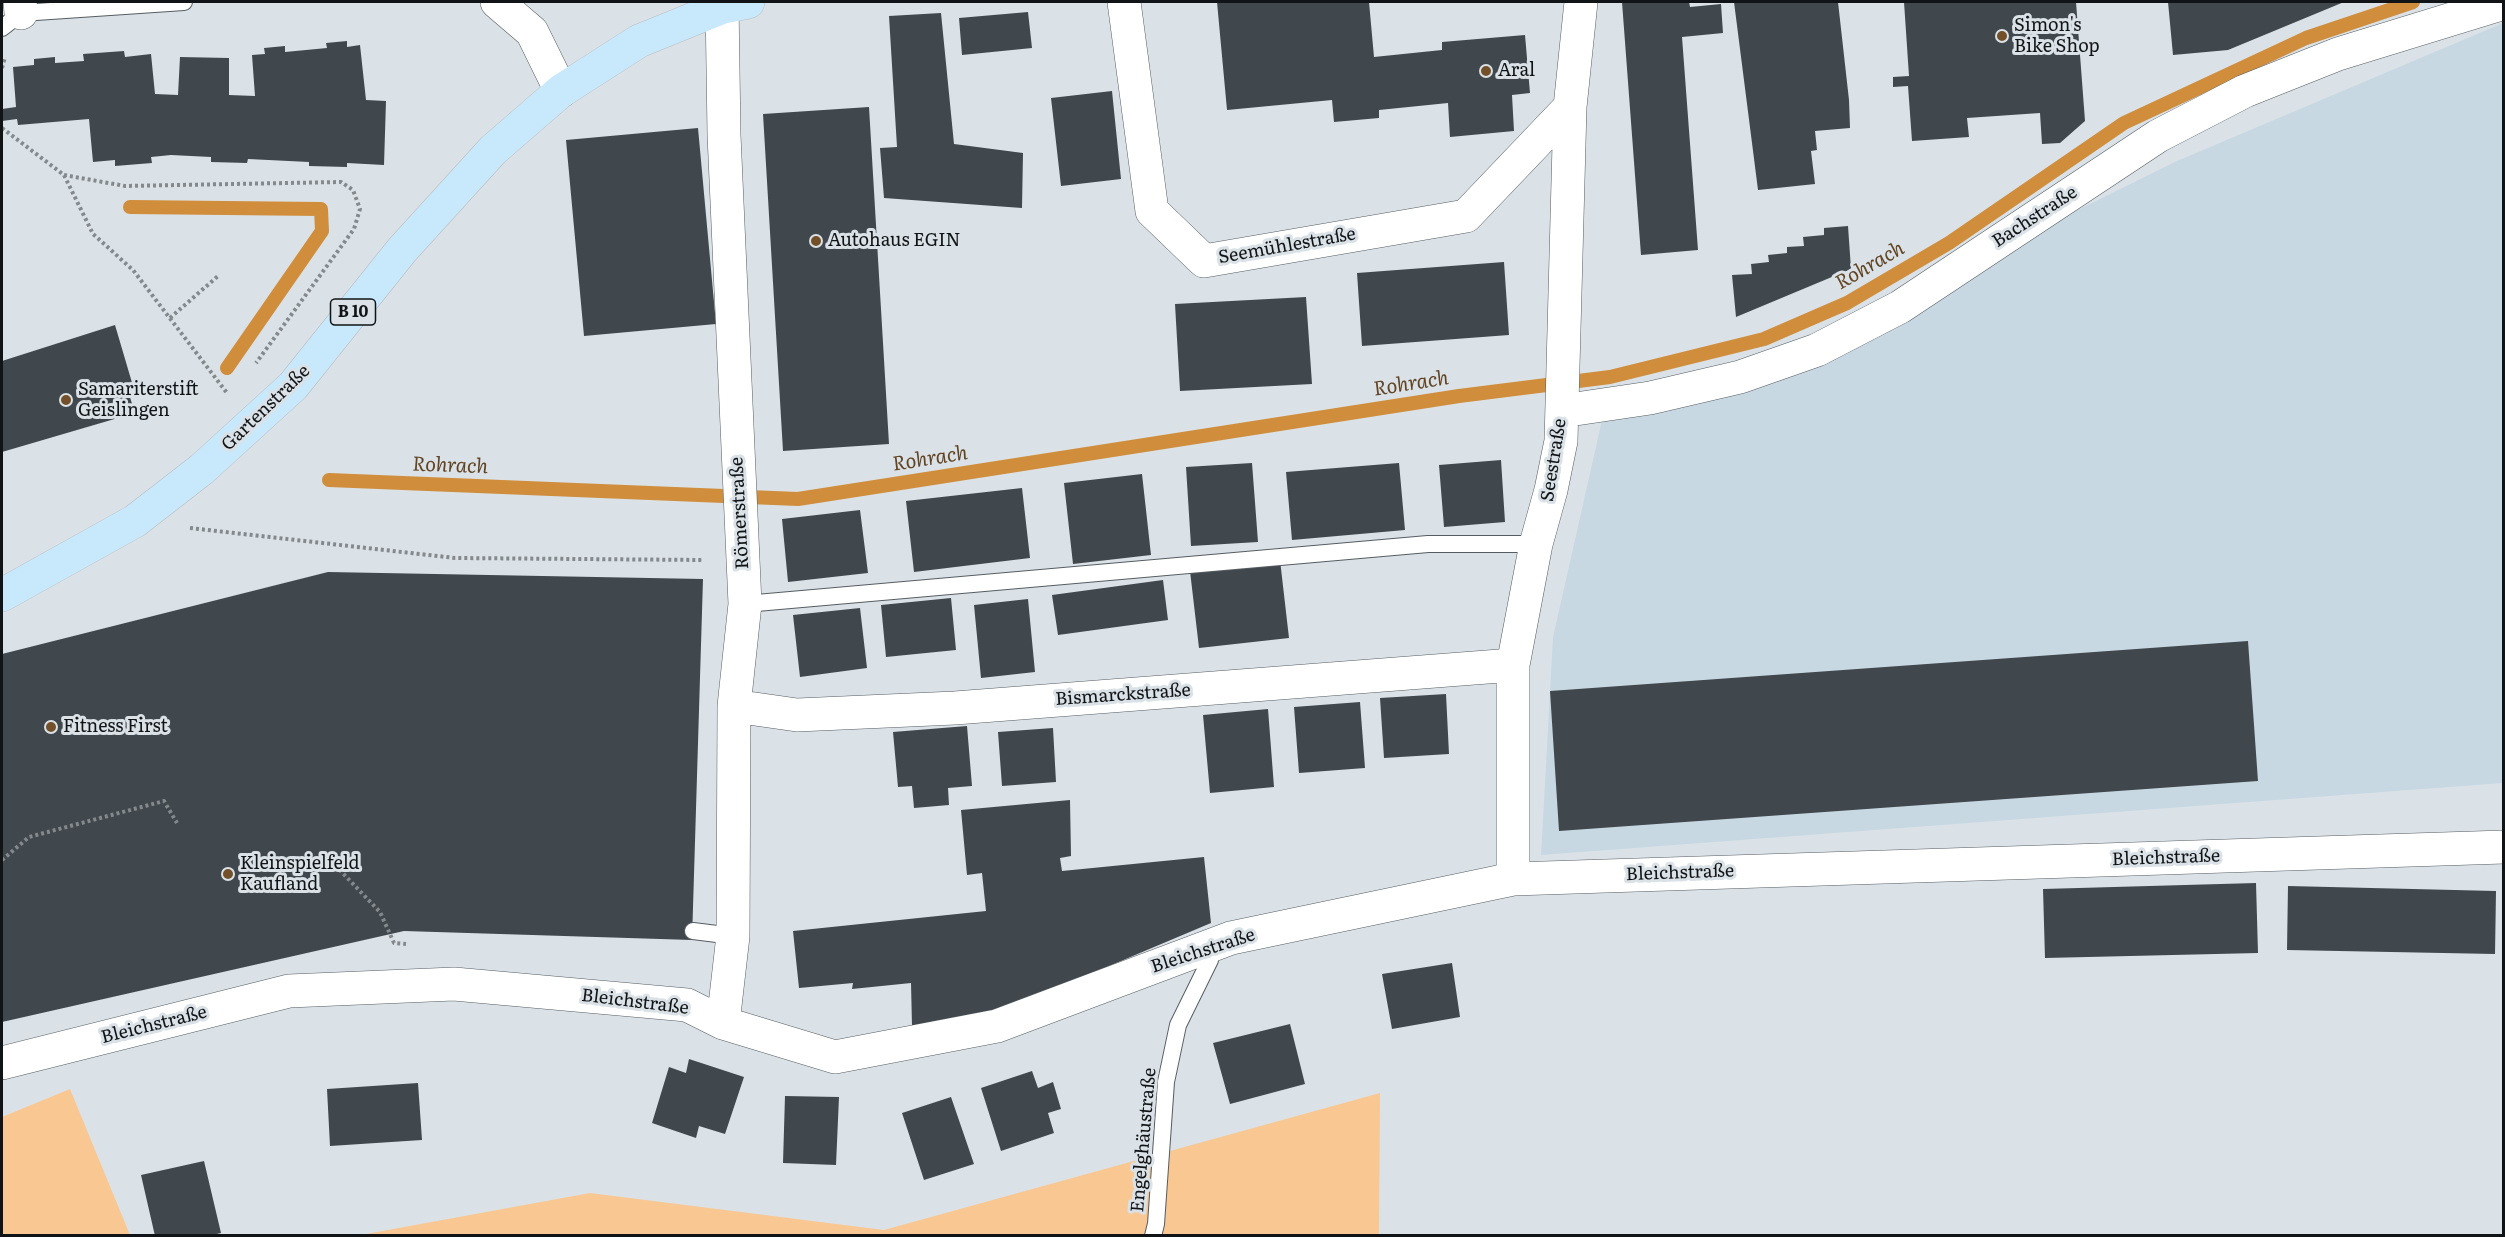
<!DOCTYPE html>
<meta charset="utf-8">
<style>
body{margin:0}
#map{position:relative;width:2505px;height:1237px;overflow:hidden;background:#dae2e8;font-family:Literata,serif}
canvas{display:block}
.frame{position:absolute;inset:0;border:3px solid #111416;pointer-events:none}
</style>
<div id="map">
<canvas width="2505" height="1237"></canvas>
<div class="frame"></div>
</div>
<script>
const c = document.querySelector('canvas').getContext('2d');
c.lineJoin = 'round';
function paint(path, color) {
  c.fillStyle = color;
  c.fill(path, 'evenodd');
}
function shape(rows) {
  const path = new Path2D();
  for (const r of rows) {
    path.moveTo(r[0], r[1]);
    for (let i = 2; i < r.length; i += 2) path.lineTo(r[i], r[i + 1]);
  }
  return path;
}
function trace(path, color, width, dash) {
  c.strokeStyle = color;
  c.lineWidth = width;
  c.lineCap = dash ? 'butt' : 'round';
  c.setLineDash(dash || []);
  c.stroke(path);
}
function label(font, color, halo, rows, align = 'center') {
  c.font = font + ' Literata,serif';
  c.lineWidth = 6;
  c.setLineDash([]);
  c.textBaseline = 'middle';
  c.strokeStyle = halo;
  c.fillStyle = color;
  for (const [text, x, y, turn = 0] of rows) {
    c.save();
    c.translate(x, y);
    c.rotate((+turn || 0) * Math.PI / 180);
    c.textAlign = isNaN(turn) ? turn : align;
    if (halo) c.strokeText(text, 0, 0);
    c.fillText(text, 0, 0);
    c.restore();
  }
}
const built = shape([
 [2503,23,2503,783,1541,855,1553,637,1602,420,1756,386,1844,355,1922,310,2057,220,2177,161]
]);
const green = shape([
 [70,1089,130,1235,2,1235,2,1117],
 [1380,1093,1379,1235,355,1236,590,1193,884,1230]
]);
const stream = shape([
 [130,207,321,209,322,231,227,368],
 [329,480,798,499,1459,396,1610,377,1764,339,1847,303,1949,243,2124,123,2306,38,2413,2]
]);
const building = shape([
 [1217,2,1369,2,1374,57,1442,50,1442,42,1525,35,1530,93,1512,95,1514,131,1450,137,1448,103,1379,110,1379,118,1334,122,1332,100,1227,110],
 [1622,2,1689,2,1690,7,1721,4,1723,33,1682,37,1698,250,1641,255],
 [1734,2,1838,2,1849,100,1850,128,1815,131,1817,150,1811,151,1815,184,1758,190],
 [1904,2,2076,2,2085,121,2060,143,2042,144,2040,113,1967,118,1969,137,1912,141,1908,86,1893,87,1893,77,1909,76],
 [2168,2,2344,2,2228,50,2173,55],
 [1028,12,1032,48,962,55,959,18],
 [941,13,954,144,1023,153,1022,208,884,198,880,148,897,147,889,16],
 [347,41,347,47,360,45,366,100,386,101,384,165,347,163,347,167,309,166,309,162,248,159,247,163,211,162,211,157,171,155,151,157,152,163,115,166,115,160,93,162,89,119,18,125,17,119,2,121,2,109,16,107,13,67,34,65,34,59,55,57,55,63,84,61,83,54,124,51,125,57,151,54,155,94,178,95,180,57,229,58,229,95,255,96,252,55,265,54,264,48,285,46,285,52,327,48,326,43],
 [1112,91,1121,179,1061,186,1051,98],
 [869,107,889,444,783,451,763,114],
 [698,128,716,324,584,336,566,140],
 [1848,226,1851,269,1736,317,1732,275,1752,274,1751,264,1769,262,1768,255,1787,253,1787,247,1804,246,1803,237,1824,235,1824,228],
 [1504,262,1509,335,1362,346,1357,273],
 [1306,297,1312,384,1180,391,1175,304],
 [115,325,133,386,127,388,135,413,2,452,2,361],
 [1501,460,1505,522,1444,527,1439,465],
 [1252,463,1258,542,1191,546,1186,467],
 [1399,463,1405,530,1292,540,1286,472],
 [1142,474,1151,555,1073,564,1064,483],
 [1022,488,1030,558,914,572,906,501],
 [860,510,868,573,788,582,782,519],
 [1280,560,1289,638,1199,648,1190,571],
 [328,572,703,579,692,940,404,931,2,1022,2,654],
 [1163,580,1168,620,1058,635,1052,595],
 [951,598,956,650,886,657,881,605],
 [1028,599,1035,672,981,678,974,605],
 [860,608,867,668,800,677,793,615],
 [2248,641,2258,781,1559,831,1550,691],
 [1446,694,1449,754,1384,758,1380,698],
 [1360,702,1365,768,1299,773,1294,707],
 [1268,709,1274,787,1210,793,1203,715],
 [967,726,972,786,948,788,949,805,914,808,912,786,898,787,893,732],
 [1053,728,1056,782,1002,786,998,732],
 [1070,800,1071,856,1060,858,1062,871,1204,857,1211,923,1012,1007,912,1026,911,983,852,989,853,983,799,988,793,931,986,911,982,873,967,875,961,810],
 [2256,883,2258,953,2045,958,2043,889],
 [2288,886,2496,891,2495,954,2287,950],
 [1452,963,1460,1017,1392,1029,1382,974],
 [1290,1024,1305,1084,1230,1104,1213,1043],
 [689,1059,744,1077,725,1134,699,1126,696,1138,652,1123,669,1067,686,1073],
 [1032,1071,1038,1088,1053,1082,1061,1109,1048,1113,1054,1133,1001,1151,981,1088],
 [418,1083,422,1140,330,1146,327,1089],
 [785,1096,839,1097,836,1165,783,1163],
 [951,1097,974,1164,924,1180,902,1113],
 [204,1161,221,1233,208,1236,155,1236,141,1175]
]);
const path = shape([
 [2,68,5,57],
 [2,128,64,175,93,234,133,270,227,393],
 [64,175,125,186,341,182,353,190,360,209,354,229,256,363],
 [170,318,218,276],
 [190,528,455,558,703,560],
 [2,860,29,837,164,801,177,823],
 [331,861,380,912,394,943,406,944]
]);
const lane = shape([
 [2,28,21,13,184,2],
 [745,604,1428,544,1536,544],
 [693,931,733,936],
 [1153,1236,1156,1224,1166,1082,1178,1025,1210,960,1208,947]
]);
const street = shape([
 [20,2,21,13],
 [497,2,532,32,561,91],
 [722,2,724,135,745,604,734,706,733,936,723,1023],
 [1124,2,1152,211,1204,261,1466,216,1570,107],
 [1562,411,1650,398,1740,377,1817,350,1900,307,2158,136,2245,91,2338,54,2504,3],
 [734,706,797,715,955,708,1513,665],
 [1513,879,1513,665,1536,544,1551,490,1561,441,1570,107,1581,2],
 [2,1063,289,991,454,984,687,1005,723,1023,835,1057,997,1026,1231,938,1513,879,2504,847]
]);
const primary = shape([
 [2,595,135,521,202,469,293,386,402,250,493,150,561,91,639,41,723,7,748,2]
]);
const markers = [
 [2002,36,6,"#735029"],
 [1486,71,6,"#735029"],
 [816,241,6,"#735029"],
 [66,400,6,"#735029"],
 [51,727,6,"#735029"],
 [228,874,6,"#735029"]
];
const shields = [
 [353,312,45]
];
const shieldNames = [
 ["B 10",353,312]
];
const poiNames = [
 ["Simon's",2014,26],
 ["Bike Shop",2014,47],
 ["Aral",1498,71],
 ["Autohaus EGIN",828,241],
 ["Samariterstift",78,390],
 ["Geislingen",78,411],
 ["Fitness First",63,727],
 ["Kleinspielfeld",240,864],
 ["Kaufland",240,885]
];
const streetNames = [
 ["Bachstraße",2035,217,-33],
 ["Seemühlestraße",1287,246,-10],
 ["Gartenstraße",266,408,-44],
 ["Seestraße",1554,460,-81],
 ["Römerstraße",740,513,-93],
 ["Bismarckstraße",1123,695,-4],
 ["Bleichstraße",2166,858,-2],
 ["Bleichstraße",1680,873,-2],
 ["Bleichstraße",1203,951,-18],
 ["Bleichstraße",635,1002,7],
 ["Bleichstraße",154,1025,-14],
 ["Engelghäustraße",1144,1140,-85]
];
const waterNames = [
 ["Rohrach",1870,266,-30],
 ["Rohrach",1411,384,-9],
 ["Rohrach",930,459,-9],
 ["Rohrach",450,466,2]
];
paint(built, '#c8d8e2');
paint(green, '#f9c792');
trace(stream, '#d08d3b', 14);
paint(building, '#41484d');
trace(lane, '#565d62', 18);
trace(street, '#565d62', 34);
trace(primary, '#bcbdbe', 34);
trace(path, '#83898d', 4, [3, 3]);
trace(lane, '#fff', 16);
trace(street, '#fff', 33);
trace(primary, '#c8e8fc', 33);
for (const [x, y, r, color] of markers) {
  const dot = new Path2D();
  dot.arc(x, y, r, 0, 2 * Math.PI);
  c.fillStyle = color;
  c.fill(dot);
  trace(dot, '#dae2e8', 2);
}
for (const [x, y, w] of shields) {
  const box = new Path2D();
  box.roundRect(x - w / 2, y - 13, w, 26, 4.5);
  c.fillStyle = '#dae2e8';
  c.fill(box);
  trace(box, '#111416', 1.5);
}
label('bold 16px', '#111416', null, shieldNames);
label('18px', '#111416', '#dae2e8', poiNames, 'left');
label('18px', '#111416', '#dae2e8', streetNames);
label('italic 20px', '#624423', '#dae2e8', waterNames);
</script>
